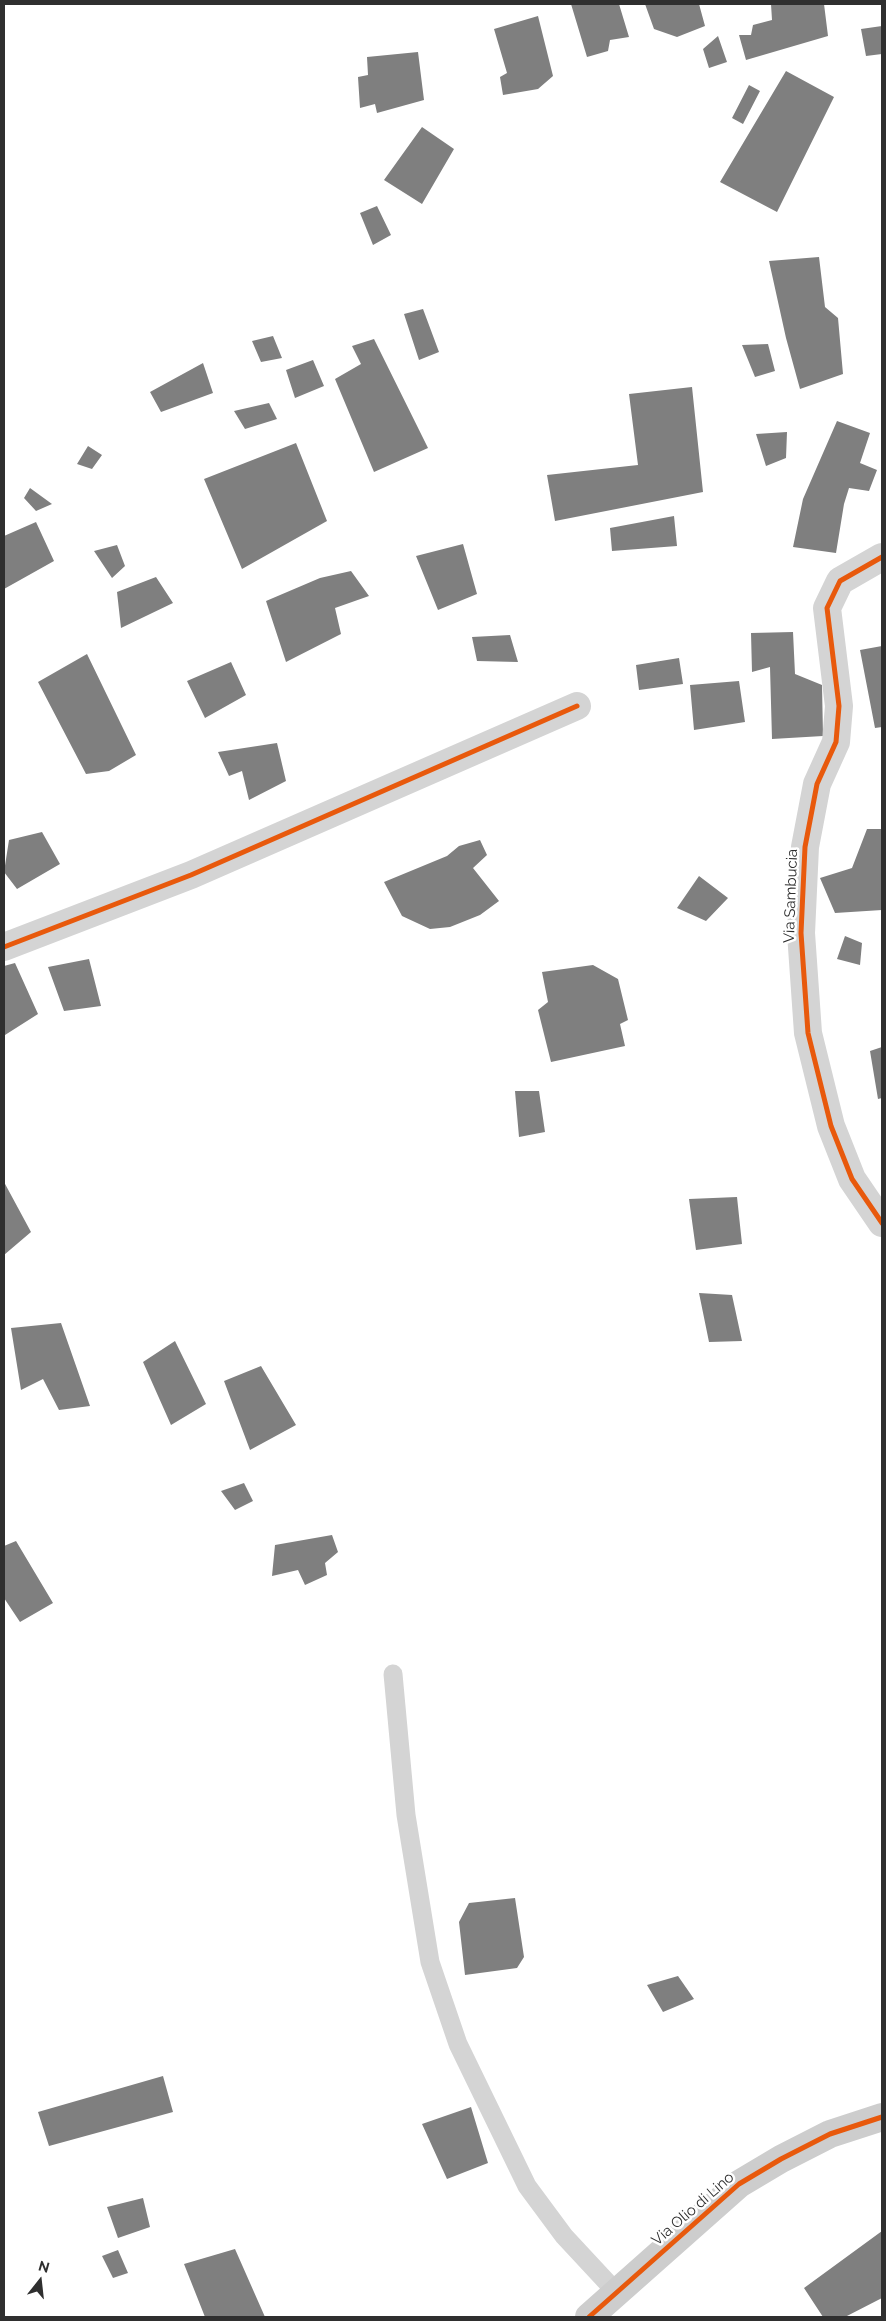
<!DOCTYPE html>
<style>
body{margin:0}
#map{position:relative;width:886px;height:2321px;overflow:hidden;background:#fff;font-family:Raleway,sans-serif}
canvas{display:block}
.frame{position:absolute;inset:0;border:5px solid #2f2f2f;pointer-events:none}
.north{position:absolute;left:15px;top:2256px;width:50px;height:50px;-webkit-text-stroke:4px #fff;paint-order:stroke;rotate:16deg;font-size:14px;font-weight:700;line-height:20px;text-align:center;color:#2f2f2f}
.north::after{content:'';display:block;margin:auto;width:18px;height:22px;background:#2f2f2f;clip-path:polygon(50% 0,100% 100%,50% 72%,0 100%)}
</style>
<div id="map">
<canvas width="886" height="2321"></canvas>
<div class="frame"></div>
<div class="north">N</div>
</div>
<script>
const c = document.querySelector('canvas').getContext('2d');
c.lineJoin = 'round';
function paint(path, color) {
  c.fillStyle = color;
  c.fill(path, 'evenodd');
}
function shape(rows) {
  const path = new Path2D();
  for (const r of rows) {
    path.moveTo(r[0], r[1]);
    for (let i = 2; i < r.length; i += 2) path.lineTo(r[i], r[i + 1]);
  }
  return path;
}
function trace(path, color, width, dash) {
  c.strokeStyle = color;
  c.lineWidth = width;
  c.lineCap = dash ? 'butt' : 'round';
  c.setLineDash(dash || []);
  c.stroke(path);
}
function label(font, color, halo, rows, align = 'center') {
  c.font = font + ' Raleway,sans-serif';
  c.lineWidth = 5;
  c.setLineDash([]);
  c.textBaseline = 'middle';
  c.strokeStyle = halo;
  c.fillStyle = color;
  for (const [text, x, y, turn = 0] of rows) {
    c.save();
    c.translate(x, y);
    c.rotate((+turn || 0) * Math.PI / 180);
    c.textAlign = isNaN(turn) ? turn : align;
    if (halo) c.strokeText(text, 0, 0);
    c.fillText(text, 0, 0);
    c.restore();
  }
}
const building = shape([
 [571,4,619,4,629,37,610,40,608,51,587,57],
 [645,4,699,4,705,26,677,37,654,29],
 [771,4,824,4,828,36,746,60,739,35,751,35,753,25,772,20],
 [538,16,553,76,538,89,503,95,500,77,507,73,494,29],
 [882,26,882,54,866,56,861,29],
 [718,36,727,62,709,68,703,49],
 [418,52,424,100,377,113,375,104,360,108,358,77,368,75,367,57],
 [786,71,834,97,777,212,720,182],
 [749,85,760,91,743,124,732,118],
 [422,127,454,149,422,204,384,180],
 [377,206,391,235,373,245,360,213],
 [819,257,825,307,838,318,843,374,800,389,786,338,769,261],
 [423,309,439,352,419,360,404,314],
 [273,336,282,358,261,362,252,341],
 [374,339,428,448,374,472,335,379,361,364,352,346],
 [768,344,775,371,755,377,742,345],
 [313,360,324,386,295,398,286,370],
 [203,363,213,393,161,412,150,392],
 [692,387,703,492,555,521,547,475,638,465,629,394],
 [269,403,277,419,245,429,234,411],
 [837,421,870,433,860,463,877,470,869,491,849,488,844,504,836,553,793,547,803,499],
 [787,432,786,458,766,466,756,434],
 [296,443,327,521,242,569,204,479],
 [88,446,102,455,92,469,77,464],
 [30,488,52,504,36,511,24,498],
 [674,516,677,546,612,551,610,528],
 [36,522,54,561,4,589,4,536],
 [463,544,477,594,438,610,416,556],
 [117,545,125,566,112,578,94,551],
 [351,571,369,596,335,608,341,634,286,662,266,601,320,578],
 [156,577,173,603,121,628,117,592],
 [793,632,795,674,822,685,823,736,772,739,770,667,752,672,751,633],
 [510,635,518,662,477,661,472,637],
 [882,646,882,727,875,728,860,650],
 [87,654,136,755,109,771,86,774,38,682],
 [679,658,683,684,639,690,636,665],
 [231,662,246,695,205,718,187,681],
 [739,681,745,722,694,730,690,685],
 [277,743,286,781,249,800,242,771,229,776,218,752],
 [867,829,882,829,882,910,835,913,820,878,852,868],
 [42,832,60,864,17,889,4,872,9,840],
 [480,840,487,855,473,868,499,901,480,915,450,927,430,929,402,916,384,882,447,856,459,846],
 [699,876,728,898,706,921,677,908],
 [845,936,862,943,860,965,837,959],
 [89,959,101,1006,64,1011,48,967],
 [15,963,38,1014,5,1035,4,966],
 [593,965,618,979,628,1020,620,1024,625,1046,551,1062,538,1010,548,1002,542,972],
 [882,1047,882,1098,878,1099,870,1051],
 [515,1091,539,1091,545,1132,519,1137],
 [4,1182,31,1232,4,1255],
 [737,1197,742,1244,696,1250,689,1199],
 [699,1293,732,1295,742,1341,709,1342],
 [61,1323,90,1406,59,1410,43,1379,21,1390,11,1328],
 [175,1341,206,1404,171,1425,143,1362],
 [261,1366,296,1425,250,1450,224,1381],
 [244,1483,253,1501,235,1510,221,1491],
 [332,1535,338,1552,325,1563,327,1575,305,1585,298,1570,272,1576,275,1545],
 [16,1541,53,1603,20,1622,4,1598,4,1546],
 [515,1898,524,1957,517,1968,465,1975,459,1922,469,1903],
 [678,1976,694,1999,663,2012,647,1985],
 [163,2076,173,2112,49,2146,38,2112],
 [471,2107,488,2163,447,2179,422,2124],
 [143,2198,150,2227,118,2238,107,2207],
 [882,2231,882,2298,845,2317,823,2317,804,2288],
 [235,2249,265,2317,205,2317,184,2264],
 [118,2250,128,2273,113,2278,102,2256]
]);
const lane = shape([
 [393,1674,406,1815,430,1962,458,2044,527,2186,564,2236,617,2293]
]);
const street = shape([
 [882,557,840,581,827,608,839,706,836,742,817,784,805,847,801,933,808,1033,831,1126,852,1179,882,1223],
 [4,947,191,875,577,706]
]);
const secondary = shape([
 [589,2317,739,2184,781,2159,830,2134,882,2117]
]);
const cycleway = shape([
 [882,557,840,581,827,608,839,706,836,742,817,784,805,847,801,933,808,1033,831,1126,852,1179,882,1223],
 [4,947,191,875,577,706],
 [589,2317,739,2184,781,2159,830,2134,882,2117]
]);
const streetNames = [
 ["Via Sambucia",791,896,-88],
 ["Via Olio di Lino",693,2209,-41]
];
paint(building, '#7f7f7f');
trace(lane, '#d4d4d4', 19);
trace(street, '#d4d4d4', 28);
trace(secondary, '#cdcdcd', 28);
trace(cycleway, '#e8590c', 5);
label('15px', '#2f2f2f', '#fff', streetNames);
</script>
